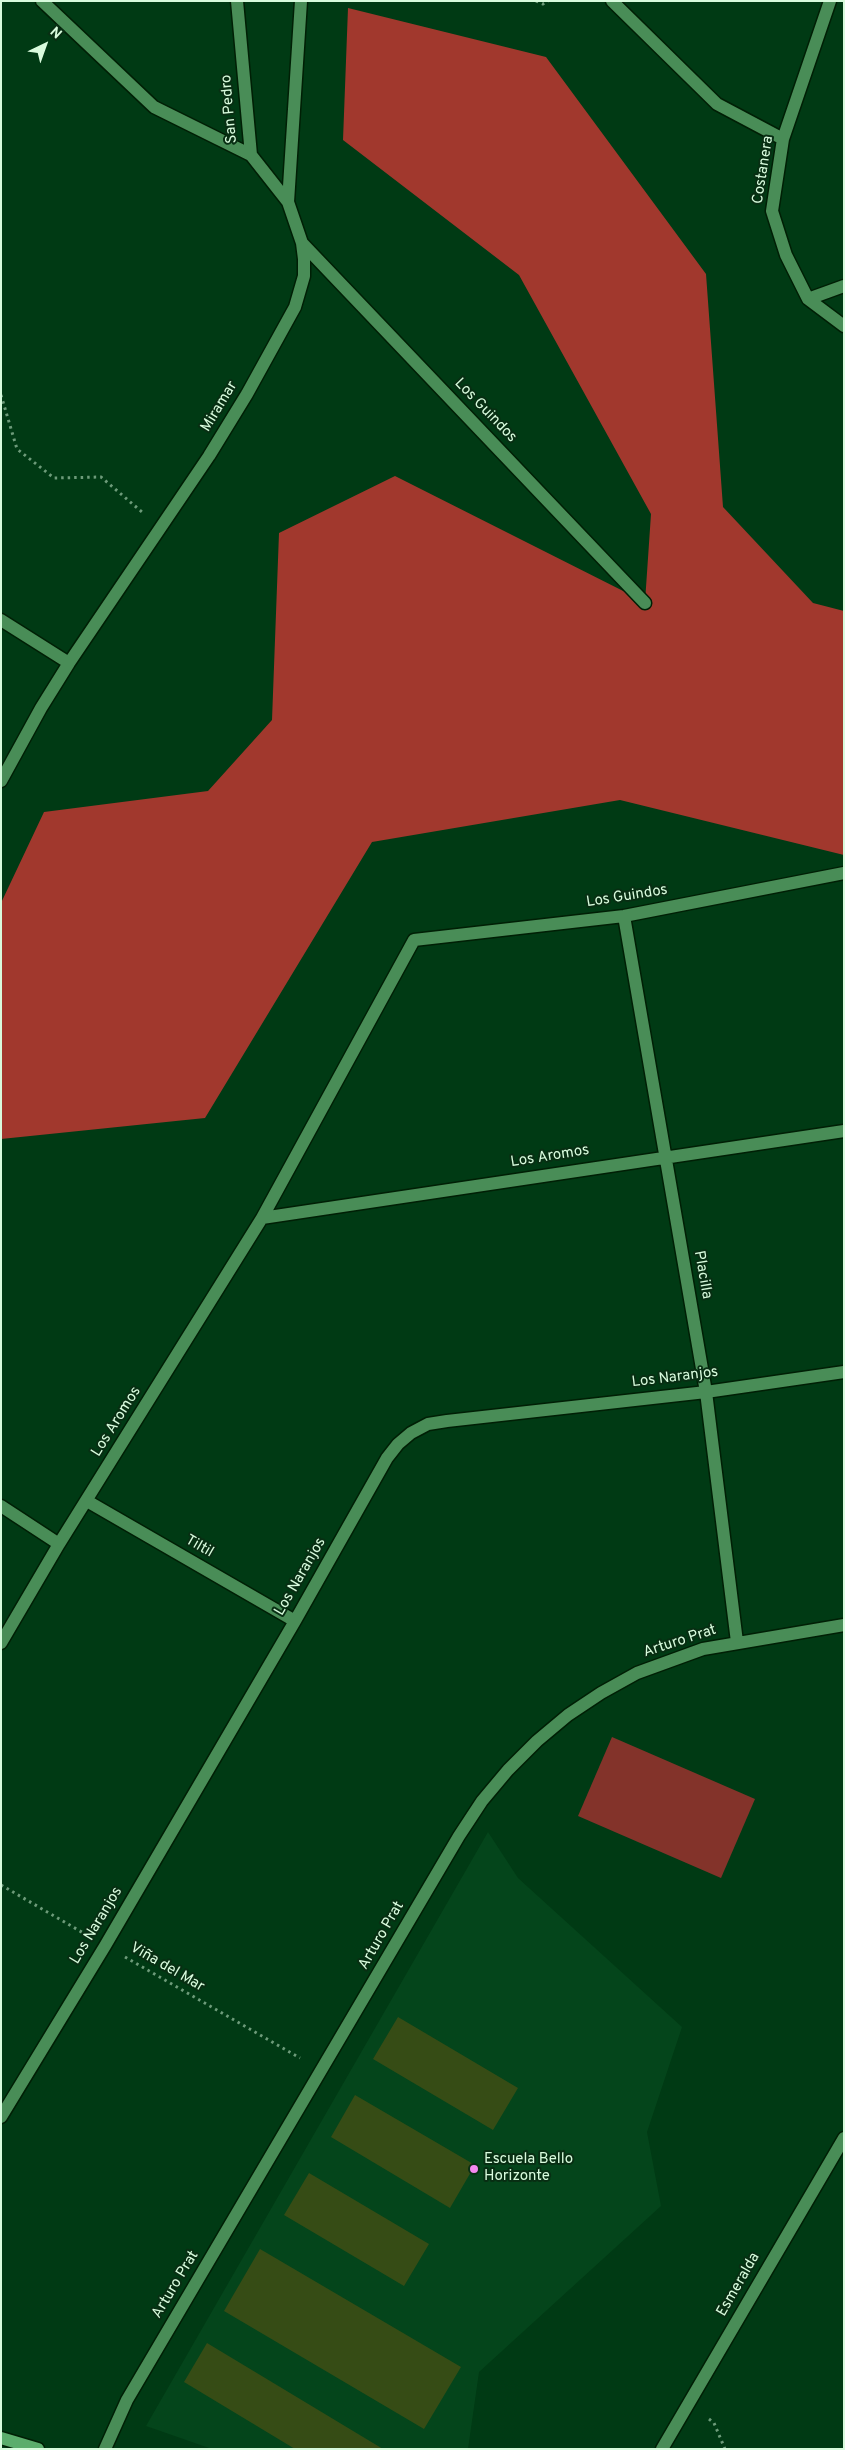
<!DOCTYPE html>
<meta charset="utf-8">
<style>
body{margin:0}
#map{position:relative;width:845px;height:2450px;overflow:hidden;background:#003a14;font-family:Overpass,sans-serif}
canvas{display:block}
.frame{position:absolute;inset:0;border:2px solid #d8fbdd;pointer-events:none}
.north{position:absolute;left:20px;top:20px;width:50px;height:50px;-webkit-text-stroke:4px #082e13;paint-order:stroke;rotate:42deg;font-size:14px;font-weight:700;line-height:20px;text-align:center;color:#d8fbdd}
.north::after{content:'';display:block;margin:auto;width:18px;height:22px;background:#d8fbdd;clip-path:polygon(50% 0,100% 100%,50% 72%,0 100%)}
</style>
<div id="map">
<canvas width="845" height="2450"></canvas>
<div class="frame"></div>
<div class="north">N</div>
</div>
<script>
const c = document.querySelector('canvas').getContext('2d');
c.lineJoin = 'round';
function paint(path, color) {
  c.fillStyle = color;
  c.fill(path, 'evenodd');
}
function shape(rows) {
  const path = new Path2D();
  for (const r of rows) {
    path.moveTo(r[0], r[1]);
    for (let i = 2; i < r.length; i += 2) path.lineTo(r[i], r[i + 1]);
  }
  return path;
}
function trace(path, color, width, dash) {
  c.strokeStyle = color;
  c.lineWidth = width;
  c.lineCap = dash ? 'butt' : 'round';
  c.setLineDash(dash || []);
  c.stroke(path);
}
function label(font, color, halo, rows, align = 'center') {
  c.font = font + ' Overpass,sans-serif';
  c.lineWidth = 4;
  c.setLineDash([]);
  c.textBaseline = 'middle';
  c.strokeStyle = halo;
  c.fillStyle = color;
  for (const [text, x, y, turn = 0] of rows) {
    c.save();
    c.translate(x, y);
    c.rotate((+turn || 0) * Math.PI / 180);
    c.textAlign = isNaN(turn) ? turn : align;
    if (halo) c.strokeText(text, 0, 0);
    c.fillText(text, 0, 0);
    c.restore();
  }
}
const built = shape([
 [488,1832,518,1878,682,2027,647,2132,661,2206,479,2372,468,2449,212,2449,146,2426]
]);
const green = shape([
 [612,1737,755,1799,721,1878,578,1816]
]);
const forest = shape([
 [348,8,546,57,706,274,723,507,813,603,844,611,844,855,620,800,372,842,205,1118,1,1139,1,903,44,812,208,791,272,720,279,533,395,476,645,602,651,514,519,275,343,140]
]);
const building = shape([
 [398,2017,518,2088,493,2130,373,2059],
 [355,2095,475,2165,450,2208,331,2137],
 [309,2173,429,2244,404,2286,284,2215],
 [260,2249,461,2367,424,2429,224,2311],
 [207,2343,383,2449,295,2449,184,2382]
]);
const path = shape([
 [536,1,543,4,548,1],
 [1,395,17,449,54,478,101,477,142,512],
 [1,1885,85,1934],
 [125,1957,300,2058],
 [709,2419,714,2423,725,2449]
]);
const minor = shape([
 [42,1,154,107,251,155],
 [237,1,251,155,288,202],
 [612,1,717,104,783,139],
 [830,1,783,139,772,211,786,255,808,299,844,326],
 [302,243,645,603],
 [808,299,844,286],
 [1,620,69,663],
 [1,781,41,708,69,663,209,456,247,394,295,307,304,276,304,259,302,243,288,202,301,1],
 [624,916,706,1392,737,1642],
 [262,1218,414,940,624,916,844,873],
 [87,1501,295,1621],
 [1,1506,59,1544],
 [1,1643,59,1544,262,1218,844,1131],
 [1,2117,105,1946,295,1621,387,1458,398,1444,411,1433,428,1424,447,1421,706,1392,844,1372],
 [105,2449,127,2400,459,1836,482,1801,508,1770,537,1741,568,1715,601,1693,637,1673,703,1649,844,1625],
 [662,2449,844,2138]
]);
const major = shape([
 [1,2438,38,2449]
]);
const markers = [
 [474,2169,5,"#f489ef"]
];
const streetNames = [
 ["San Pedro",230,109,-95],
 ["Costanera",764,170,-81],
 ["Miramar",220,407,-59],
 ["Los Guindos",485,411,46],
 ["Los Guindos",627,897,-9],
 ["Los Aromos",550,1157,-9],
 ["Placilla",702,1275,80],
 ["Los Naranjos",675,1378,-7],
 ["Los Aromos",117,1422,-58],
 ["Tiltil",199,1547,30],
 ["Los Naranjos",301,1577,-60],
 ["Arturo Prat",680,1642,-18],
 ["Los Naranjos",97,1926,-59],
 ["Arturo Prat",382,1936,-60],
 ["Viña del Mar",167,1968,30],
 ["Arturo Prat",176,2285,-59],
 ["Esmeralda",739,2285,-60]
];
const poiNames = [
 ["Escuela Bello",484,2160],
 ["Horizonte",484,2177]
];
paint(built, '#04451b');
paint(green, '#83332a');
paint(forest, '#a1382d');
paint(building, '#364c15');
trace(minor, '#001f05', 15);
trace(major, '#001f05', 15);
trace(path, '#6d9b7a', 3, [2.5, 4]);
trace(minor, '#498d57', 12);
trace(major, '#5bad6c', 12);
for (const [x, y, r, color] of markers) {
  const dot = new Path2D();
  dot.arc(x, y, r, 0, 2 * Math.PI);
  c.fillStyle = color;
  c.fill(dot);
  trace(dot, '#082e13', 2);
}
label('15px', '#d8fbdd', '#082e13', streetNames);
label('15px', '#d8fbdd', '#082e13', poiNames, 'left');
</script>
